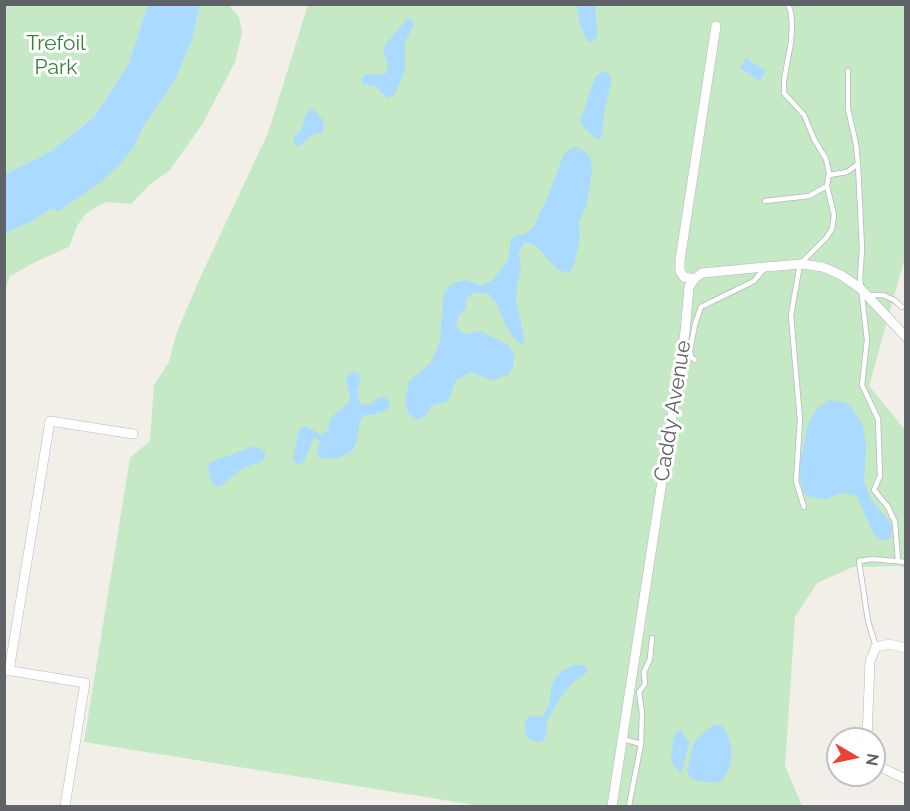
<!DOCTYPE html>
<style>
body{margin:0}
#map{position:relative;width:910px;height:811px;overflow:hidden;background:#f1efe8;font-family:Raleway,sans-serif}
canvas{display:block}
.frame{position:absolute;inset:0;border:6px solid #5f6368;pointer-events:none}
.north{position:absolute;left:826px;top:727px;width:60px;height:60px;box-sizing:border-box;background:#fff;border:2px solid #bfc1c3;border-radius:50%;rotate:99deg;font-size:16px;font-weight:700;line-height:24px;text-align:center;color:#5f6368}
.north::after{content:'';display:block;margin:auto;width:21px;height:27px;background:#ea4335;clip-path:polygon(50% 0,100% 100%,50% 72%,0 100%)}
</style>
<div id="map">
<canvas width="910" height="811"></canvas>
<div class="frame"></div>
<div class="north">N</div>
</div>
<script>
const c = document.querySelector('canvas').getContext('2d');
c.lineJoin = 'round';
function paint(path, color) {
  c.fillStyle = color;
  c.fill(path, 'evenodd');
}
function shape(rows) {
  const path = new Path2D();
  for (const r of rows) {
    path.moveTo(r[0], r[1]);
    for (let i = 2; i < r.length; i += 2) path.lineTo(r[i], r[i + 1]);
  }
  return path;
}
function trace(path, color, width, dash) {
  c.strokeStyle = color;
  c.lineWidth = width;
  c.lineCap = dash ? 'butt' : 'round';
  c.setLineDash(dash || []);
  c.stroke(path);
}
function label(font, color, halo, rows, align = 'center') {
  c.font = font + ' Raleway,sans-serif';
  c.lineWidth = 6;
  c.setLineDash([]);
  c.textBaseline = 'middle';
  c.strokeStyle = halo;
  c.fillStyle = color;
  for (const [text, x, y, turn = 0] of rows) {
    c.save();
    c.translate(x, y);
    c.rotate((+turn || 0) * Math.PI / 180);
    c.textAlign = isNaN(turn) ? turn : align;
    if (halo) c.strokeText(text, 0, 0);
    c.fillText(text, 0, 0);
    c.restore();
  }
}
const green = shape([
 [4,5,148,5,128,65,94,117,50,152,5,174],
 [200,5,229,5,239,17,242,33,235,62,203,123,169,171,149,185,131,204,105,202,86,213,77,226,69,247,37,261,10,276,5,289,5,233,31,222,66,199,110,162,175,80,192,40],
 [308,5,905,5,905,257,869,386,905,430,905,568,899,566,853,567,817,583,795,617,785,766,802,806,481,806,84,742,130,458,150,441,154,385,169,362,177,332,200,278,268,133]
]);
const water = shape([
 [148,5,200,5,192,40,175,80,147,121,110,162,66,199,31,222,5,233,5,174,50,152,94,117,128,65],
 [577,5,595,5,597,33,596,39,591,42,587,41,579,20],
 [408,18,413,21,414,25,405,42,405,71,394,95,387,98,376,87,363,84,361,78,367,74,382,75,386,72,388,65,384,53,385,45],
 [746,58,766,71,760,81,740,68],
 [602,72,607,72,612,79,604,113,602,136,599,139,596,138,582,126,580,122,595,77],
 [310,109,314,110,323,120,324,129,322,133,312,135,300,145,296,146,294,144,294,139,302,128,306,114],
 [576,147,587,153,591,160,592,171,587,204,579,222,580,240,572,270,567,273,557,269,536,246,525,242,519,252,521,273,517,283,516,300,525,341,522,344,515,340,507,328,497,304,487,293,473,293,466,299,466,309,458,316,456,325,460,332,467,334,480,331,508,345,515,356,513,366,508,375,491,380,471,372,456,380,448,401,432,406,425,416,417,420,409,414,405,402,409,381,430,364,440,341,444,292,453,283,466,280,481,285,492,281,508,260,511,240,515,236,524,234,532,229,546,201,564,154,570,149],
 [351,372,356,372,361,376,357,393,359,402,363,405,369,405,377,399,383,397,388,399,389,407,383,412,364,416,360,421,356,444,352,451,336,459,321,458,317,454,320,440,314,438,304,461,301,464,295,463,293,458,300,427,308,427,321,435,328,430,331,418,349,402,350,396,346,382,347,376],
 [830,400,844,402,851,407,863,426,866,447,864,482,872,501,889,521,892,529,892,535,888,540,883,540,877,537,872,531,857,496,842,493,825,499,807,496,803,492,800,474,801,458,807,428,812,416,819,407],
 [254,446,265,451,265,456,261,462,244,467,219,487,213,485,208,469,209,464,214,461],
 [574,665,583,665,587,668,587,672,571,684,559,700,547,721,546,736,543,740,539,742,527,738,524,725,527,719,531,716,542,717,550,703,551,687,555,678,562,671],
 [714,724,723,727,728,736,732,750,731,761,727,773,722,780,716,783,697,781,691,778,687,771,692,749,696,740],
 [679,730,682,731,685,739,690,740,681,774,672,763,671,752,675,734]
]);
const river = shape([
 [57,203,94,178,113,160,126,145,135,127]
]);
const service = shape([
 [788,4,791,13,792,25,791,42,784,80,784,93,804,115,814,139,826,159,829,173,827,186,834,215,832,229,826,238,800,264,791,315,800,420,796,481,804,507],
 [848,71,848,109,856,144,858,164,862,249,860,279,867,340,862,385,878,419,880,476,874,490,888,507,895,522,898,561],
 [829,175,847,172,858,164],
 [765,201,809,196,827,186],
 [868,295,883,295,894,300,902,307],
 [695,360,691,357,690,351,695,324,701,307,754,281,764,269],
 [876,647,868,621,859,561,872,559,906,562],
 [623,739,641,744],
 [629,806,641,744,642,713,639,692,645,684,644,672,650,659,652,638]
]);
const minor = shape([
 [694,279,684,277,680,271,680,260,716,26],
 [6,670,85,683,65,806],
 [9,671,50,421,133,434],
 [867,739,870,661,876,647,889,644,906,648],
 [874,760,882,768,906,779],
 [612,806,685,332,689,287,694,279,702,273,765,267,802,264,823,267,841,275,860,288,906,337]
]);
const parkNames = [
 ["Trefoil",56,44],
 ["Park",56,68]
];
const streetNames = [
 ["Caddy Avenue",673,411,-81]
];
paint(green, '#c5e8c5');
paint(water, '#aadaff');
trace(river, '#aadaff', 15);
trace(service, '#b5b8bc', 6);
trace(minor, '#b5b8bc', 10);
trace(service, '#fff', 4.5);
trace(minor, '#fff', 9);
label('21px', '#348238', '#fff', parkNames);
label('21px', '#5f6368', '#fff', streetNames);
</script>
